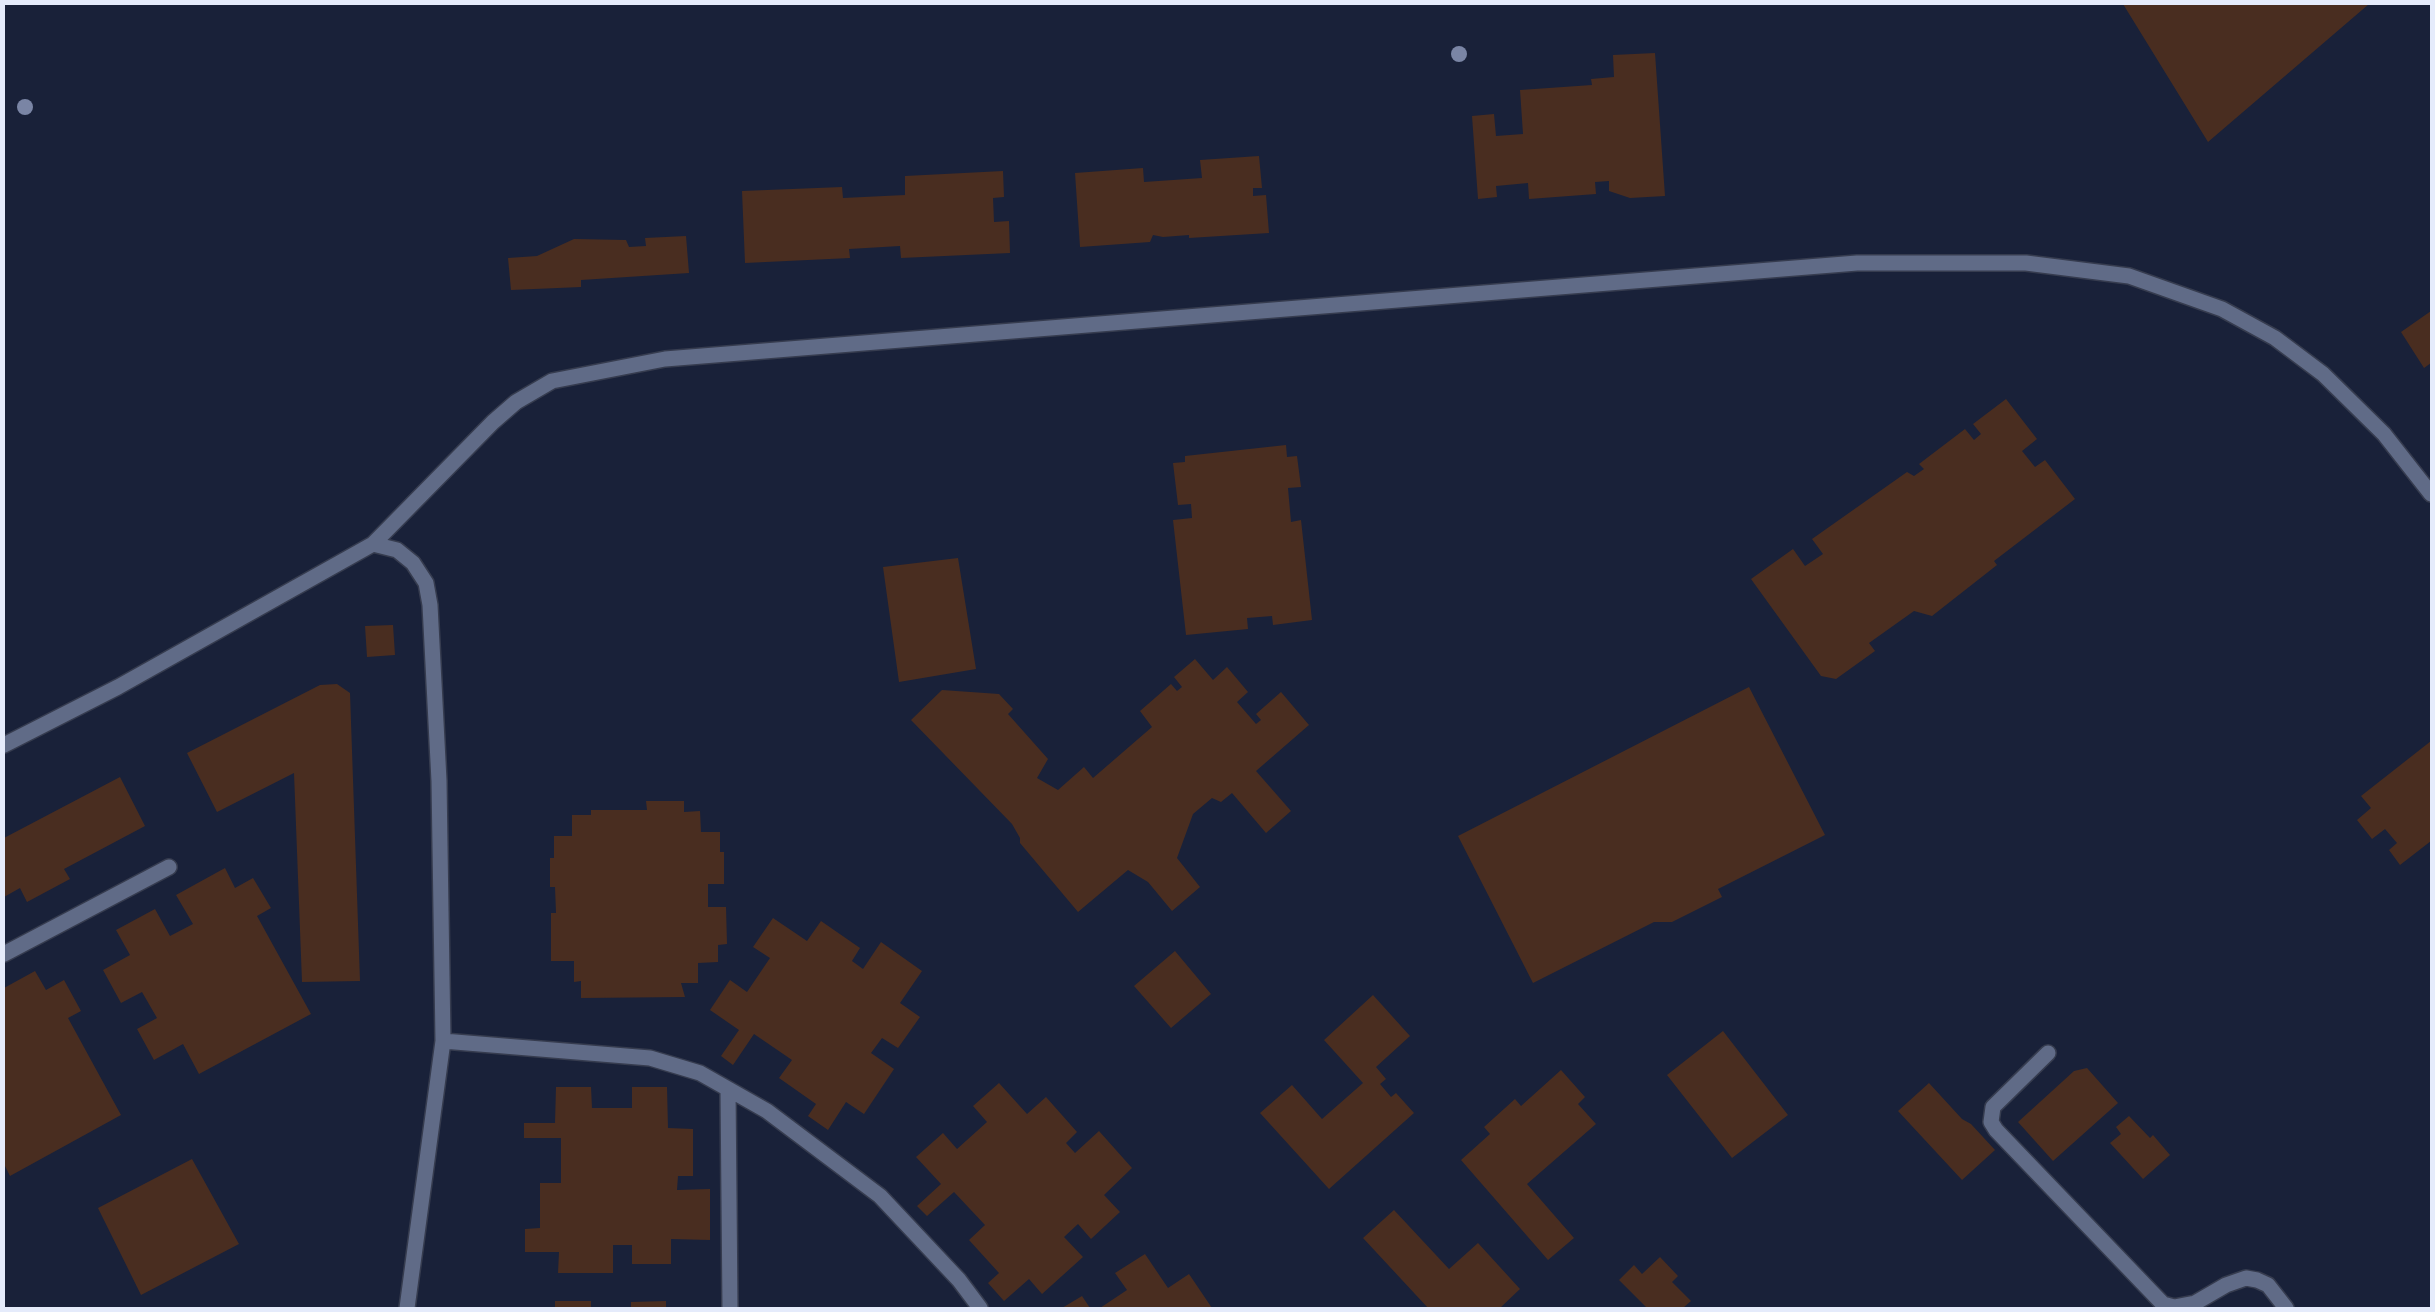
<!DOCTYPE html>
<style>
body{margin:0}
#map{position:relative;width:2435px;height:1312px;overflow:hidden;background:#192139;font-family:Poppins,sans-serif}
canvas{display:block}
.frame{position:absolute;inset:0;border:5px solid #e5ebfb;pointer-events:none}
</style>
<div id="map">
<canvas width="2435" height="1312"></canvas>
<div class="frame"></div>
</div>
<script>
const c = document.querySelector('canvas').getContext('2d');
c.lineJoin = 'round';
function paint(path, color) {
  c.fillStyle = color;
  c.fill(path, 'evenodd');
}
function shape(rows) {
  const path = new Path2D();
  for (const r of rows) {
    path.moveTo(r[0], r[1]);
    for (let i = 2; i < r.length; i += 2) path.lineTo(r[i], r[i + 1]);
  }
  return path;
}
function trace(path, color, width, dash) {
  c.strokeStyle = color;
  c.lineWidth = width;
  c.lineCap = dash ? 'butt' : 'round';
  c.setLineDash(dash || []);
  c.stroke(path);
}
const building = shape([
 [2123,4,2369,4,2208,142],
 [1655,53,1665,196,1630,198,1609,191,1609,181,1595,182,1596,194,1529,199,1528,183,1496,186,1497,197,1478,199,1472,116,1494,114,1496,136,1523,134,1520,90,1592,85,1591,79,1614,77,1613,55],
 [1259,156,1262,188,1253,188,1253,196,1266,195,1269,233,1189,238,1189,235,1163,237,1153,235,1150,242,1080,247,1075,173,1143,168,1144,182,1202,178,1200,160],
 [1003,171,1004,197,993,198,994,222,1009,221,1010,253,901,258,900,246,849,249,850,258,745,263,742,191,842,187,843,198,905,195,905,176],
 [686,236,689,273,581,280,581,287,511,290,508,258,537,256,574,239,626,240,629,247,646,246,645,238],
 [2431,311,2431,363,2424,368,2401,332],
 [2006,399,2037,439,2022,451,2035,467,2045,460,2075,499,1994,561,1997,565,1932,616,1914,611,1869,643,1875,651,1836,679,1821,676,1751,579,1793,549,1805,566,1823,554,1812,539,1907,472,1914,476,1924,469,1919,464,1965,429,1974,440,1981,434,1973,424],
 [1286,445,1287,457,1297,456,1301,487,1288,488,1291,522,1301,520,1312,620,1273,625,1272,616,1247,618,1248,629,1186,635,1173,520,1192,518,1191,504,1178,505,1173,463,1185,462,1185,456],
 [958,558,976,669,899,682,883,567],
 [393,625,395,655,367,657,365,626],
 [1195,659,1213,680,1227,667,1248,692,1237,702,1256,724,1261,720,1256,714,1281,692,1309,725,1256,771,1291,811,1266,833,1232,793,1221,802,1212,798,1193,814,1177,858,1200,887,1172,911,1148,882,1128,870,1078,912,1020,843,1020,838,1012,824,911,720,942,690,999,694,1013,709,1008,714,1048,759,1037,778,1058,790,1084,767,1093,778,1152,727,1140,711,1171,684,1177,691,1182,687,1174,677],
 [337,684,350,693,360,981,302,982,294,773,217,812,187,753,320,685],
 [1749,687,1825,835,1718,889,1722,897,1672,922,1654,922,1533,983,1458,836],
 [2431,741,2431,841,2400,865,2389,850,2397,843,2385,829,2372,839,2357,820,2371,808,2361,796],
 [120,777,145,826,64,869,70,879,27,902,20,888,4,897,4,838],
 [646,801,684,801,684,812,700,811,701,832,720,832,720,852,724,852,724,884,708,884,708,907,726,907,727,944,718,945,718,962,698,963,698,983,681,983,685,997,581,998,581,981,574,982,574,961,551,961,551,913,556,913,555,887,550,887,550,858,554,858,554,836,572,836,572,815,591,815,591,810,647,810],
 [225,868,235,888,253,878,271,908,257,916,311,1014,199,1074,183,1044,154,1060,137,1029,157,1018,142,992,121,1003,103,970,130,955,116,930,155,909,170,936,193,924,176,895],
 [773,918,807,941,821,921,860,948,852,961,863,969,881,942,922,971,900,1003,920,1017,898,1048,882,1038,871,1053,894,1069,864,1114,846,1102,828,1130,808,1116,816,1104,779,1078,792,1060,754,1034,733,1065,721,1056,739,1030,710,1010,730,980,747,992,770,958,753,947],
 [1175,951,1211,994,1171,1028,1134,986],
 [35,971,46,990,64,980,81,1011,68,1018,121,1115,10,1176,4,1164,4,988],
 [1373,995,1410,1036,1376,1067,1386,1079,1380,1084,1391,1097,1396,1093,1414,1113,1329,1189,1260,1113,1292,1085,1322,1119,1363,1083,1324,1040],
 [1723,1031,1788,1115,1732,1158,1667,1075],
 [2087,1068,2118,1103,2053,1161,2018,1122,2074,1071],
 [1561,1070,1585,1097,1578,1104,1596,1124,1527,1184,1574,1238,1548,1260,1461,1160,1490,1134,1484,1127,1515,1099,1521,1106],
 [999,1083,1027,1114,1046,1097,1077,1132,1066,1143,1075,1153,1099,1131,1132,1168,1104,1195,1120,1212,1091,1239,1078,1224,1064,1237,1083,1257,1042,1294,1029,1279,1004,1301,988,1283,999,1273,969,1240,985,1225,954,1192,927,1216,917,1206,941,1184,916,1157,943,1133,957,1149,987,1122,973,1106],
 [1929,1083,1962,1119,1971,1124,1995,1150,1962,1180,1898,1111],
 [556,1087,591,1087,592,1108,632,1108,632,1087,667,1087,668,1128,693,1129,693,1176,678,1176,677,1190,710,1189,710,1240,671,1239,671,1264,632,1264,632,1245,613,1245,613,1273,558,1273,559,1252,525,1252,525,1229,540,1228,540,1183,561,1183,561,1138,524,1138,524,1123,555,1123],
 [2129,1116,2150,1138,2153,1135,2170,1155,2143,1179,2110,1143,2121,1134,2116,1127],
 [192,1159,239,1244,141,1295,98,1208],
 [1394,1210,1449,1269,1478,1243,1520,1289,1500,1308,1428,1308,1363,1238],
 [1145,1254,1168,1288,1189,1274,1212,1308,1100,1308,1127,1290,1115,1273],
 [1660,1257,1678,1276,1672,1282,1691,1301,1683,1308,1647,1308,1619,1280,1634,1265,1642,1274],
 [1082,1296,1090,1308,1062,1308],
 [555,1301,591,1301,591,1308,555,1308],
 [666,1301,666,1308,631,1308,631,1302]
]);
const lane = shape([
 [4,954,169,867]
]);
const street = shape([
 [373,544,493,422,516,402,552,381,665,359,1857,263,2026,263,2129,276,2222,309,2275,338,2323,374,2384,434,2431,494],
 [4,745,118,687,373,544,397,550,413,563,426,583,430,605,439,781,443,1041,650,1058,700,1073,767,1111,880,1196,959,1280,980,1308],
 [2048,1053,1993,1107,1991,1122,1996,1130,2163,1304,2174,1307,2195,1303,2226,1285,2246,1278,2257,1280,2268,1285,2286,1308],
 [728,1089,730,1308],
 [407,1308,443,1041]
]);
const trees = [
 [1459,54],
 [25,107]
];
paint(building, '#492d20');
trace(lane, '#363c4f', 18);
trace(street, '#363c4f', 18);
trace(lane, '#606b87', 15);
trace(street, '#606b87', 15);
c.fillStyle = '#7a85a5';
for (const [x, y] of trees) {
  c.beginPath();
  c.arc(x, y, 8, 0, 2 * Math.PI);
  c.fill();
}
</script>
